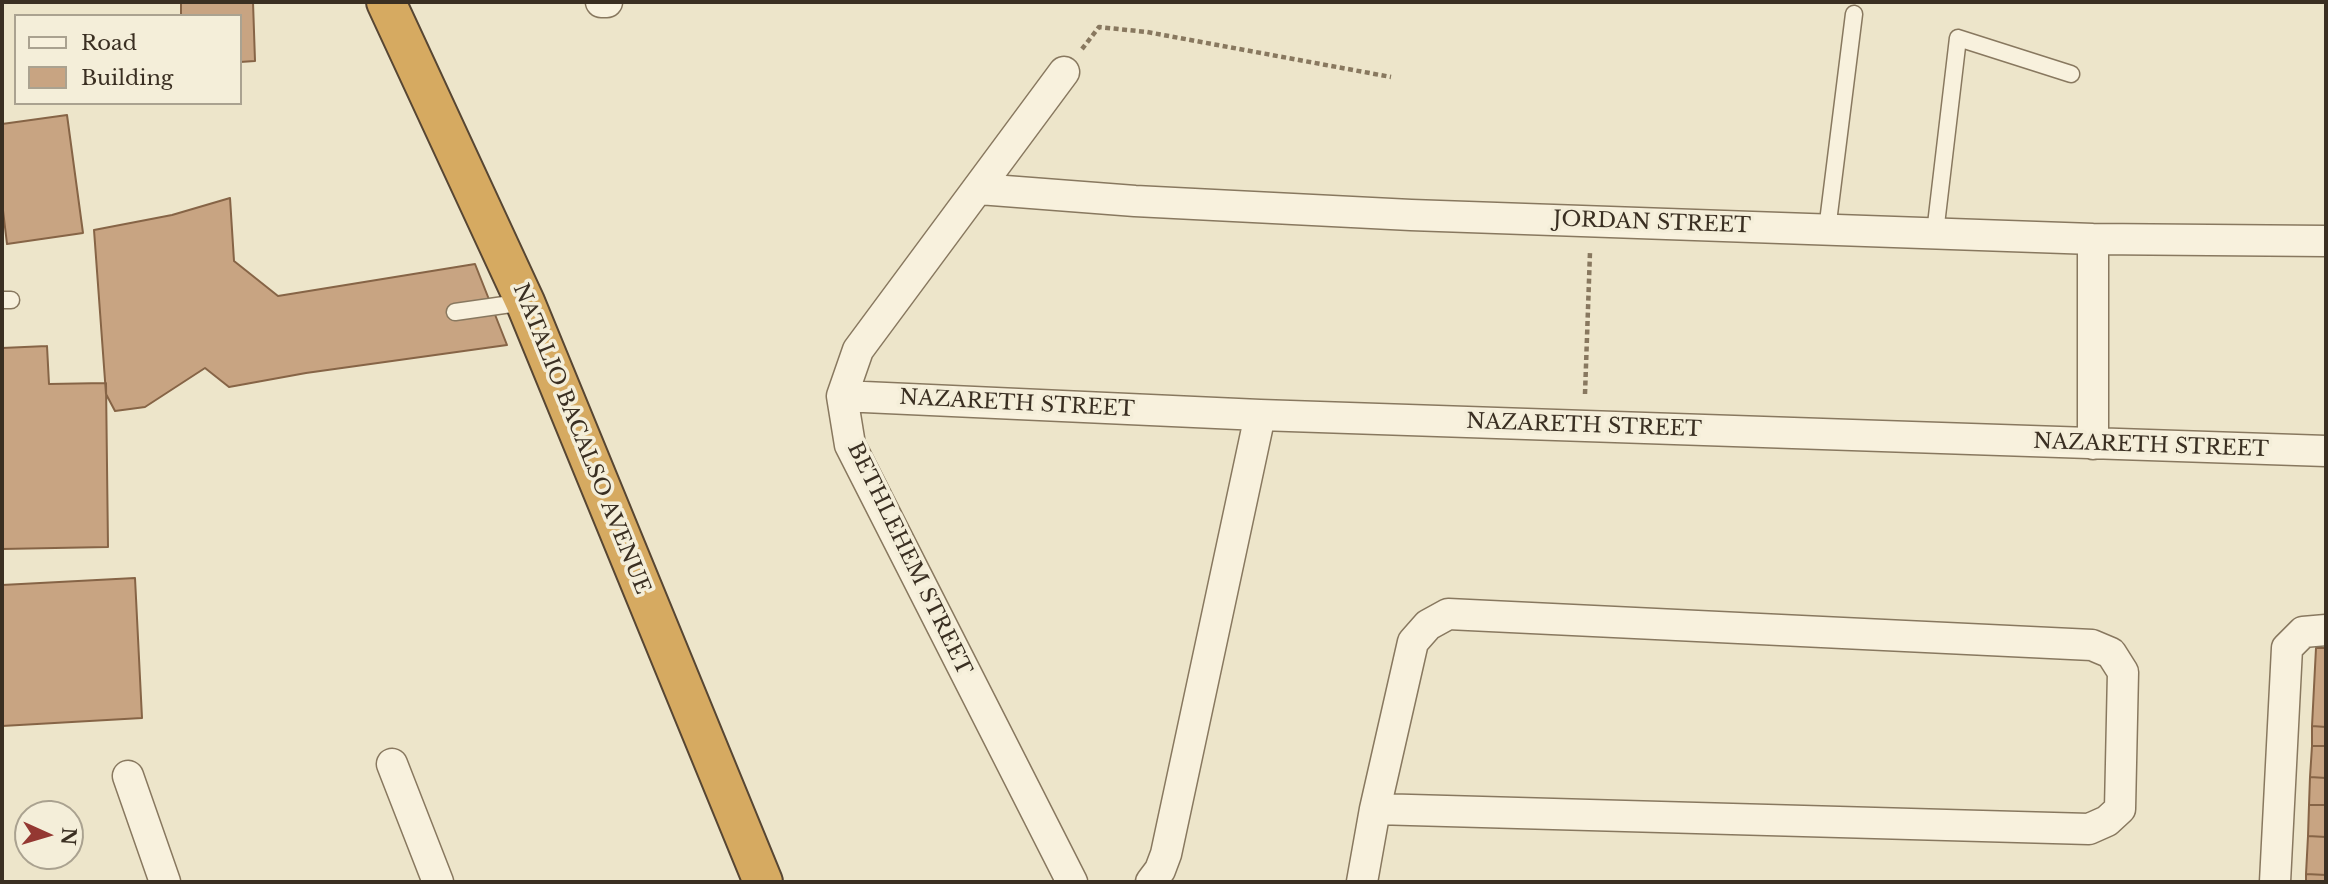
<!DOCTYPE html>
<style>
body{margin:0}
#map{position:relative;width:2328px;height:884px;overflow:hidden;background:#ede5ca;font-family:"Libre Baskerville",serif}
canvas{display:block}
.frame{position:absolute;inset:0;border:4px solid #3a2f22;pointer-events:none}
.legend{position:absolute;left:14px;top:14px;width:228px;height:91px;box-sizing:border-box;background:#f4eed9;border:2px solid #aaa290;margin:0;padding:9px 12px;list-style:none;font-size:21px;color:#3a2f22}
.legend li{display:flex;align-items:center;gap:14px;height:35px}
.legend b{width:35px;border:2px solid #aaa290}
.north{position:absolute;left:14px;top:800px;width:70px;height:70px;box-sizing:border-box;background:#f4eed9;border:2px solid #aaa290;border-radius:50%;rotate:94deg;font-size:19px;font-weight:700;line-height:28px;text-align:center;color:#3a2f22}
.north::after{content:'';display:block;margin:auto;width:24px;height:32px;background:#943832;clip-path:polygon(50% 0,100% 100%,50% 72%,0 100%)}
</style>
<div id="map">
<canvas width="2328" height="884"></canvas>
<div class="frame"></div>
<ul class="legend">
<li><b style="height:9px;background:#f8f1dd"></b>Road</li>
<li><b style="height:19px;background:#c8a482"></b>Building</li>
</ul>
<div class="north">N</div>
</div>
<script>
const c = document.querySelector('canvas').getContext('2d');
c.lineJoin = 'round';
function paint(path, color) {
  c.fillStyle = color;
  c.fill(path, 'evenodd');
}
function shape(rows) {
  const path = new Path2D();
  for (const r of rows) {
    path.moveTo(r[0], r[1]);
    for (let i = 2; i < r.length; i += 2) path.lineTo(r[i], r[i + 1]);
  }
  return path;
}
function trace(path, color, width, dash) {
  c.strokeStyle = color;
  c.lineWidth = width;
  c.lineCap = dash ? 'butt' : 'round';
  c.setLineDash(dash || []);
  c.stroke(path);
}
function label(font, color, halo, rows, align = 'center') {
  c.font = font + ' "Libre Baskerville",serif';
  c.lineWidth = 7;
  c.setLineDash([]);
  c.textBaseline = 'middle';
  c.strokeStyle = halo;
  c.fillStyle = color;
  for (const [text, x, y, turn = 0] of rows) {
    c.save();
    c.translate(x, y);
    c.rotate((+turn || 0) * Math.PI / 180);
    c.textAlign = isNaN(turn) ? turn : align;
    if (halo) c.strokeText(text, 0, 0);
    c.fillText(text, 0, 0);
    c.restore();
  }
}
const building = shape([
 [181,2,253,2,255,61,240,62,240,16,181,16,181,2],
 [67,115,83,233,7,244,2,202,2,124,67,115],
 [230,198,234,261,278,296,475,264,507,345,306,373,229,387,205,368,145,407,115,411,106,394,94,230,172,215,230,198],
 [47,346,49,384,106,383,108,547,2,549,2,348,47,346],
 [135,578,142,718,2,726,2,585,135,578],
 [2316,648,2326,648,2326,727,2312,726,2316,648],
 [2312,726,2326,727,2326,746,2312,746,2312,726],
 [2312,746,2326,746,2326,778,2310,777,2312,746],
 [2310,777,2326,778,2326,805,2309,805,2310,777],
 [2309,805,2326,805,2326,837,2308,836,2309,805],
 [2308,836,2326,837,2326,875,2306,874,2308,836],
 [2306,874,2326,875,2326,882,2306,882,2306,874]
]);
const path = shape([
 [1082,49,1099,27,1147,32,1391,77],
 [1585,394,1590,252]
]);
const lane = shape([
 [1827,230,1854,14],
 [1935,233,1958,38,2071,74],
 [2,300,11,300],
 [455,312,525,302]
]);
const street = shape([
 [601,2,607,2],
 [1064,72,858,350,842,396,850,445,1072,882],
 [979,189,1135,201,1411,215,2093,239,2326,241],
 [842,396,1260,415,2326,451],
 [2093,444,2093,239],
 [392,764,438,882],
 [128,776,165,882],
 [1151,882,1160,870,1166,854,1260,415],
 [1362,882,1375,809,1413,642,1428,625,1448,614,2092,645,2111,653,2123,672,2120,809,2107,821,2089,829,1375,809],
 [2275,882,2287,648,2303,632,2326,630]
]);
const highway = shape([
 [386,2,525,302,763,882]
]);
const streetNames = [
 ["JORDAN STREET",1652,223,2],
 ["NAZARETH STREET",1017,404,3],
 ["NAZARETH STREET",1584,426,2],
 ["NATALIO BACALSO AVENUE",581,439,68],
 ["NAZARETH STREET",2151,446,2],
 ["BETHLEHEM STREET",909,559,64]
];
paint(building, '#c8a482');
trace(building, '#866446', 2);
trace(lane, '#88785f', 19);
trace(street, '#88785f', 33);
trace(highway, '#574633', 42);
trace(path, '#88785f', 4.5, [5, 3.5]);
trace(lane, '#f8f1dd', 16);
trace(street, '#f8f1dd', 30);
trace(highway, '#d6aa61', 38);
label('21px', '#3a2f22', '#f4eed9', streetNames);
</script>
